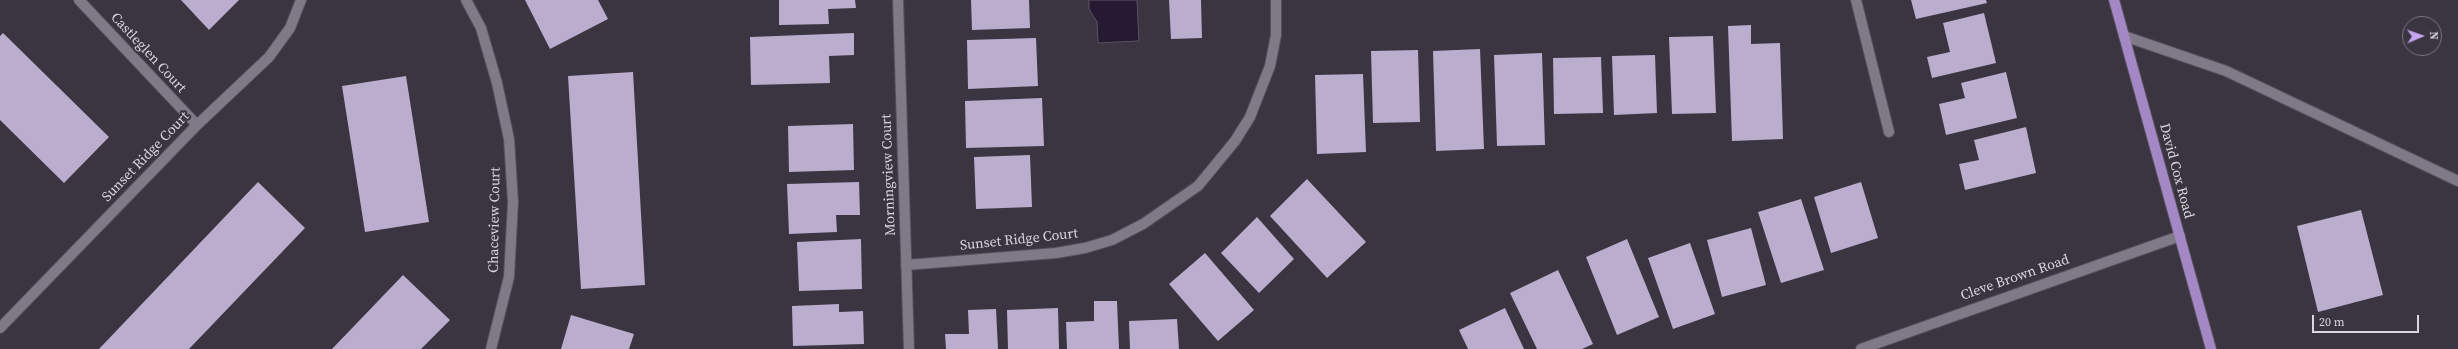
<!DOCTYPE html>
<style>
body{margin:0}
#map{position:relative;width:2458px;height:349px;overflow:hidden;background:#3a3541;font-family:"Source Serif 4",serif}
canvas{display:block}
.north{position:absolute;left:2402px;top:16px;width:40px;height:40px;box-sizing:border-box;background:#3a3541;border:1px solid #7a757f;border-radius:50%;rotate:88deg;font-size:11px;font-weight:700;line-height:16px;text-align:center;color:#d9d6dd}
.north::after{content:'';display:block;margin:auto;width:14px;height:18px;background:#c7a6ef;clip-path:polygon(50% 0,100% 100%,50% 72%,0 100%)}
.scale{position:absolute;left:2312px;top:315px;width:107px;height:18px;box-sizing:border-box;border:2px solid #d9d6dd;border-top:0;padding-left:5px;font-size:12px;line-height:14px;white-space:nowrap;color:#d9d6dd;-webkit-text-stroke:3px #3a3541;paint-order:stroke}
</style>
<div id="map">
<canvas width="2458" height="349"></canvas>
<div class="north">N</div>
<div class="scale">20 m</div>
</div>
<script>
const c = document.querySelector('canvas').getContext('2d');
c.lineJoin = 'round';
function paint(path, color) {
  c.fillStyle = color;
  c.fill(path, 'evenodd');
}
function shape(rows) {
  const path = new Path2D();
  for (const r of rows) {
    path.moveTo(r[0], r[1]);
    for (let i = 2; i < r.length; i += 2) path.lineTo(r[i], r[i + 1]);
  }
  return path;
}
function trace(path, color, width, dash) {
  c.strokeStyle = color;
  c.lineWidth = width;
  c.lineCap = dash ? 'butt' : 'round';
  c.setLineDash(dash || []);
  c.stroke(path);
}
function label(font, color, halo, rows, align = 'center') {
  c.font = font + ' "Source Serif 4",serif';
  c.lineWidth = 4;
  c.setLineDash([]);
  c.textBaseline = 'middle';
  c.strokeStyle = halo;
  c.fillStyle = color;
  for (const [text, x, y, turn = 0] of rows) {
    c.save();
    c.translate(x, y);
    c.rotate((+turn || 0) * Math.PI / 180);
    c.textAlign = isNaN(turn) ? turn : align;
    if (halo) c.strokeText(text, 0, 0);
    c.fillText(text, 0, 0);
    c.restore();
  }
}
const water = shape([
 [1089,0,1137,0,1139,41,1098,43,1097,22,1089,9,1089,0]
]);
const building = shape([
 [181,0,239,0,209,30],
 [525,0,598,0,608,19,550,49],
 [779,0,855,0,856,8,828,9,829,24,779,25],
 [971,0,1029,0,1030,28,972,30],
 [1169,0,1201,0,1202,38,1171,39],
 [1911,0,1986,0,1987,3,1916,19],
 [1984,13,1996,63,1932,78,1927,57,1950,52,1943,23],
 [1751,25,1751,44,1780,43,1783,139,1732,141,1728,26],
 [3,33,109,137,64,183,0,120,0,36],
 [854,33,854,55,829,56,830,83,751,85,750,37],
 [1713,36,1716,113,1672,114,1669,37],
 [1036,38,1038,86,968,89,967,40],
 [1480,49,1484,149,1436,151,1433,51],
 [1418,50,1420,122,1373,123,1371,51],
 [1542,53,1545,145,1497,146,1494,55],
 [1655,55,1657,113,1614,115,1612,56],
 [1601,57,1603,113,1554,114,1553,58],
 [633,72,645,285,581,289,568,76],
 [2006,72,2017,118,1946,135,1939,104,1965,98,1961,83],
 [1363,74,1366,152,1317,154,1315,75],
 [406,76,429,222,365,232,342,86],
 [1042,98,1044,146,966,148,965,101],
 [853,124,854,170,789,172,788,126],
 [2026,127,2036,173,1965,190,1959,164,1979,160,1974,140],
 [1030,155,1032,207,976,209,974,157],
 [1307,179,1366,242,1327,278,1270,216],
 [258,182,305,228,189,349,99,349],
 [859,182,860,215,836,215,837,232,789,234,787,184],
 [1861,182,1878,238,1831,253,1814,197],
 [1801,199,1824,270,1781,283,1758,212],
 [2361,210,2383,295,2318,312,2297,226],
 [1257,217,1294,259,1259,293,1221,253],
 [1751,228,1766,285,1722,297,1707,240],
 [861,239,862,289,799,291,797,242],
 [1627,239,1659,317,1617,335,1586,257],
 [1690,243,1715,314,1673,329,1648,258],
 [1205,253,1254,310,1218,341,1169,284],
 [1558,270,1593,344,1582,349,1537,349,1510,293],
 [403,275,450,320,421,349,332,349],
 [1094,301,1117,301,1119,349,1067,349,1066,322,1094,321],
 [839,304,839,312,863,311,864,344,793,346,792,306],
 [1058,308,1059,349,1008,349,1007,310],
 [1505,308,1524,349,1468,349,1459,330],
 [996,309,998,349,946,349,945,334,969,334,968,310],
 [571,315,634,334,629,349,561,349],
 [1177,319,1179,349,1130,349,1129,321]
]);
const minor = shape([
 [79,0,197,125],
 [466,0,481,28,497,83,509,139,513,202,509,277,491,349],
 [898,0,909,349],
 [1856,0,1889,132],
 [2124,36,2226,71,2458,181],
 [906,265,1056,253,1085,248,1112,240,1143,224,1198,186,1235,141,1250,117,1270,66,1276,35,1276,0],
 [0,328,197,125,269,57,290,28,301,0],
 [1861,349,2180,236]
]);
const major = shape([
 [2114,0,2211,349]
]);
const streetNames = [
 ["Castleglen Court",148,53,47],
 ["Sunset Ridge Court",146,157,-46],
 ["David Cox Road",2176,171,75],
 ["Morningview Court",889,175,-92],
 ["Chaceview Court",495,220,-89],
 ["Sunset Ridge Court",1019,240,-6],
 ["Cleve Brown Road",2015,278,-19]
];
paint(water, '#261a33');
trace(water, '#5c5266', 1);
paint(building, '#bbadce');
trace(minor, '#55515a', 12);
trace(major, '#55515a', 12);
trace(minor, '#7f7a87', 10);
trace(major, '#a488c6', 10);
label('14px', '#d9d6dd', '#3a3541', streetNames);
</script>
